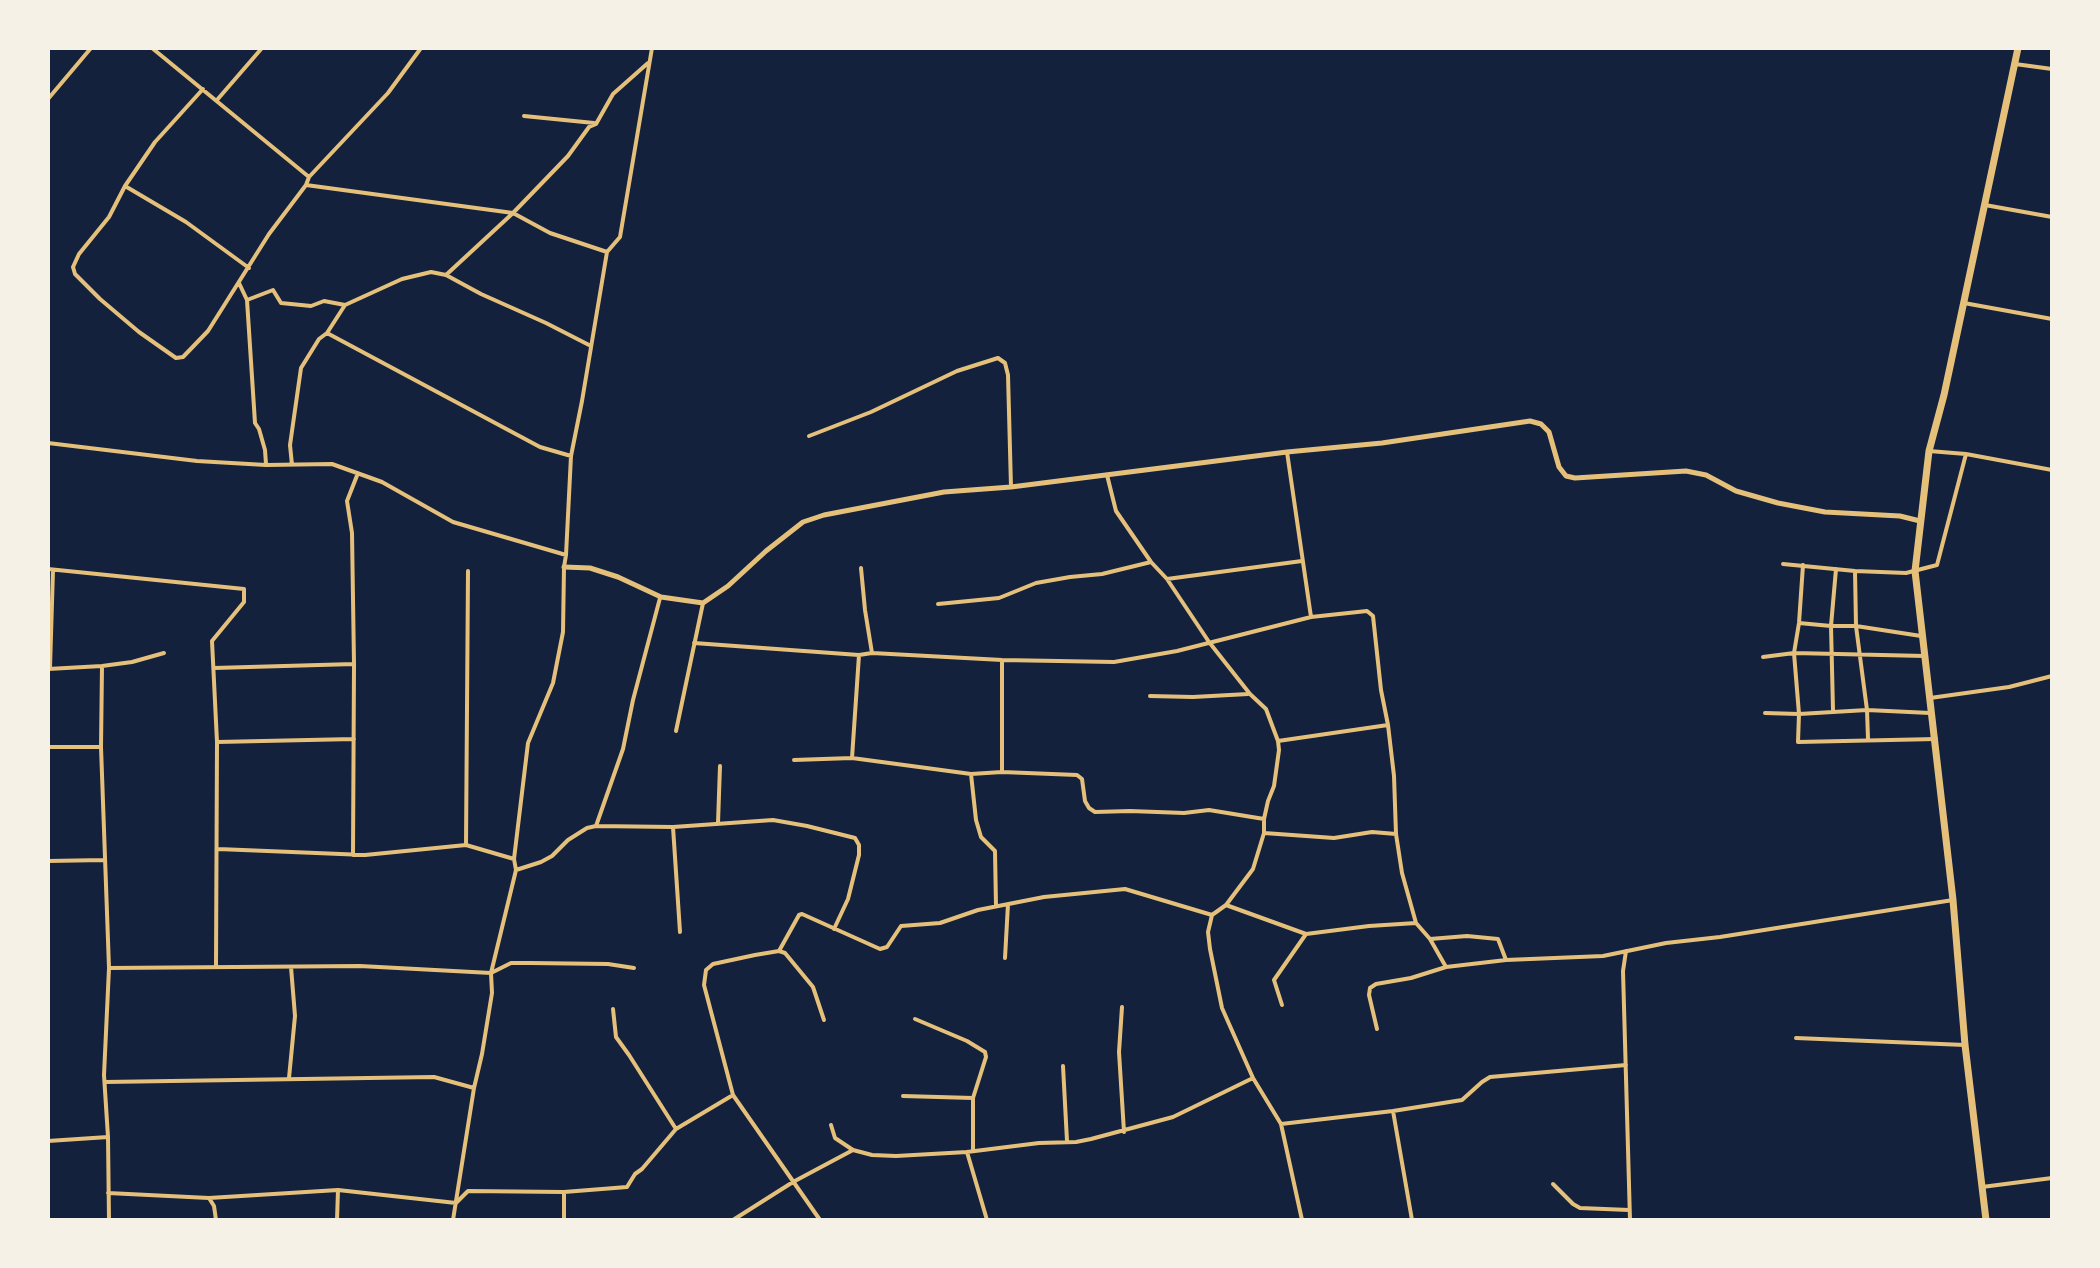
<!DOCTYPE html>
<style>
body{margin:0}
#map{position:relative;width:2100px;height:1268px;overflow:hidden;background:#14213d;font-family:"Fira Sans Condensed",sans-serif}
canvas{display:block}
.frame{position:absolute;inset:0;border:50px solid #f6f1e7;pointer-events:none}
</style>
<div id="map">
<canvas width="2100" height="1268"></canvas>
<div class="frame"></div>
</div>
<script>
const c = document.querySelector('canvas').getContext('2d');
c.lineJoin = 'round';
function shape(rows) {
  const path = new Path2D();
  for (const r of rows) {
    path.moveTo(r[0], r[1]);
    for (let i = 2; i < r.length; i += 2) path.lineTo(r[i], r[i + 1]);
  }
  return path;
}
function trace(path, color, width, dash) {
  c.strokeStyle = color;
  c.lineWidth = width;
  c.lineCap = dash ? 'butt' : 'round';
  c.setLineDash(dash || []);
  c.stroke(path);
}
const minor = shape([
 [152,48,309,177],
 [2015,64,2052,69],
 [203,89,155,142,125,186,109,217,79,254,73,267,75,274,100,299,139,332,176,358,183,357,208,331,269,234,306,185,309,177,388,93,421,48],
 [48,99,91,48],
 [217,100,262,48],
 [524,116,594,123],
 [306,185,513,213,550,233,607,252],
 [125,186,186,222,249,268],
 [1985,205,2052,217],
 [446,275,513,213,568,156,589,127,596,124,613,94,648,63],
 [239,283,247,300,255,423,259,429,265,450,266,464],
 [247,300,273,290,281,303,311,306,324,301,345,305],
 [1964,303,2052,319],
 [327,333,540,447,571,456],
 [809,436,871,412,957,371,998,358,1005,363,1008,375,1011,487],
 [48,443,197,461,266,465,332,464,382,482,453,522,566,555],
 [1929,451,1966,454,2052,470],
 [1287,452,1311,617],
 [292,465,290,445,301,368,319,339,327,333,345,305,402,279,431,272,446,275,481,294,546,323,591,346],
 [1107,475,1116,511,1151,562,1167,579,1209,642,1250,694,1266,709,1278,741,1279,750,1274,786,1268,801,1264,819,1264,833,1253,869,1226,905,1212,915,1208,932,1210,949,1222,1008,1253,1078,1281,1124,1302,1220],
 [1783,564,1855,571,1906,573,1937,565,1966,454],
 [1803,565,1799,623,1794,653,1799,714,1798,742,1936,739],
 [861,568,865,610,872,653],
 [48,569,244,589,244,602,212,641,217,742,216,966],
 [1855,571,1856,626,1867,710,1868,739],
 [1167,579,1302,561],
 [938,604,999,598,1036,583,1070,577,1102,574,1151,562],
 [1799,623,1831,626,1856,626,1921,636],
 [694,643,859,655],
 [1763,657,1794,653,1925,656],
 [102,666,101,747,109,968,360,966,491,973,511,963,530,963,608,964,634,968],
 [50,668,53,570],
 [214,668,354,664],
 [48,669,102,666,132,662,164,653],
 [1150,696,1193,697,1248,694],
 [1930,698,2009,687,2052,676],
 [1833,710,1831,626,1836,569],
 [1765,713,1799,714,1867,710,1930,713],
 [676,731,703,603],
 [1278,741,1388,725],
 [217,742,354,739],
 [48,747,101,747],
 [852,758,859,655,872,653,1002,660,1114,662,1177,651,1311,617,1367,611,1373,616,1381,690,1388,725,1394,776,1396,834,1402,873,1416,923,1430,939,1446,967,1506,960,1603,956,1666,943,1720,937,1953,900],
 [794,760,852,758,971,774,976,820,981,837,995,851,996,906],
 [1002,772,1002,660],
 [971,774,1002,772,1077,775,1082,779,1085,801,1089,808,1095,812,1130,811,1184,813,1209,810,1264,819],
 [718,823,720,766],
 [596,826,623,749,633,700,660,598],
 [673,827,680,932],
 [1264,833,1334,838,1372,832,1396,834],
 [466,845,468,571],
 [218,849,365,855,466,845,514,859],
 [353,855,354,664,352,533,347,501,358,473],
 [48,861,104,860],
 [516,870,541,862,552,856,568,840,587,828,596,826,673,827,773,820,807,826,855,838,859,845,859,855,848,899,834,929],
 [1226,905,1306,934,1369,926,1416,923],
 [1430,939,1467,936,1498,939,1506,960],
 [779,951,799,915,802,914,880,949,887,947,901,926,940,923,978,910,1044,897,1125,889,1212,915],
 [1626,951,1623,971,1630,1220],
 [1005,958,1008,904],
 [1282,1005,1274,980,1306,934],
 [1122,1007,1119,1052,1124,1132],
 [613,1009,616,1037,629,1055,676,1129],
 [915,1019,967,1041,985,1052,986,1057,973,1098,973,1151],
 [1377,1029,1369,995,1370,988,1376,984,1411,978,1446,967],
 [1796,1038,1965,1045],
 [1063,1066,1067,1141],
 [289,1078,295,1016,291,967],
 [105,1082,434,1077,474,1088],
 [733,1095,704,985,706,970,713,964,755,955,779,951,785,953,813,987,824,1020],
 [903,1096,973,1098],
 [1393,1111,1412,1220],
 [1281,1124,1393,1111,1462,1100,1482,1082,1490,1077,1626,1065],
 [831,1125,835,1138,853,1150],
 [48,1141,108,1137],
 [967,1152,987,1220],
 [1553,1184,1573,1204,1580,1208,1629,1210],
 [1982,1187,2052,1178],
 [108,1193,209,1198,338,1190,456,1203,468,1191,564,1192,627,1187,635,1174,642,1169,676,1129,733,1095,820,1220],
 [209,1198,214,1206,216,1220],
 [109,1220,108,1137,104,1075,109,968],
 [337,1220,338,1190],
 [453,1220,474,1088,482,1054,492,993,491,973,516,870,514,859,528,743,553,683,563,632,564,567,566,555,571,456,582,401,607,252,620,237,652,48],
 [564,1220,564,1192],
 [733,1220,793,1182,853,1150,872,1155,896,1156,967,1152,1039,1143,1076,1142,1091,1139,1173,1117,1253,1078]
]);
const tertiary = shape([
 [564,567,590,568,618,577,661,597,703,603,728,586,766,551,803,522,824,515,944,492,1011,487,1287,452,1382,443,1530,421,1541,424,1549,432,1559,467,1566,476,1575,478,1686,471,1706,475,1736,491,1778,503,1825,512,1900,516,1920,521]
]);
const trunk = shape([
 [1986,1220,1965,1045,1953,900,1915,571,1929,451,1944,395,2018,48]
]);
trace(minor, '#e5c07b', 4);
trace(tertiary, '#e5c07b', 5);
trace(trunk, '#e5c07b', 7);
</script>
